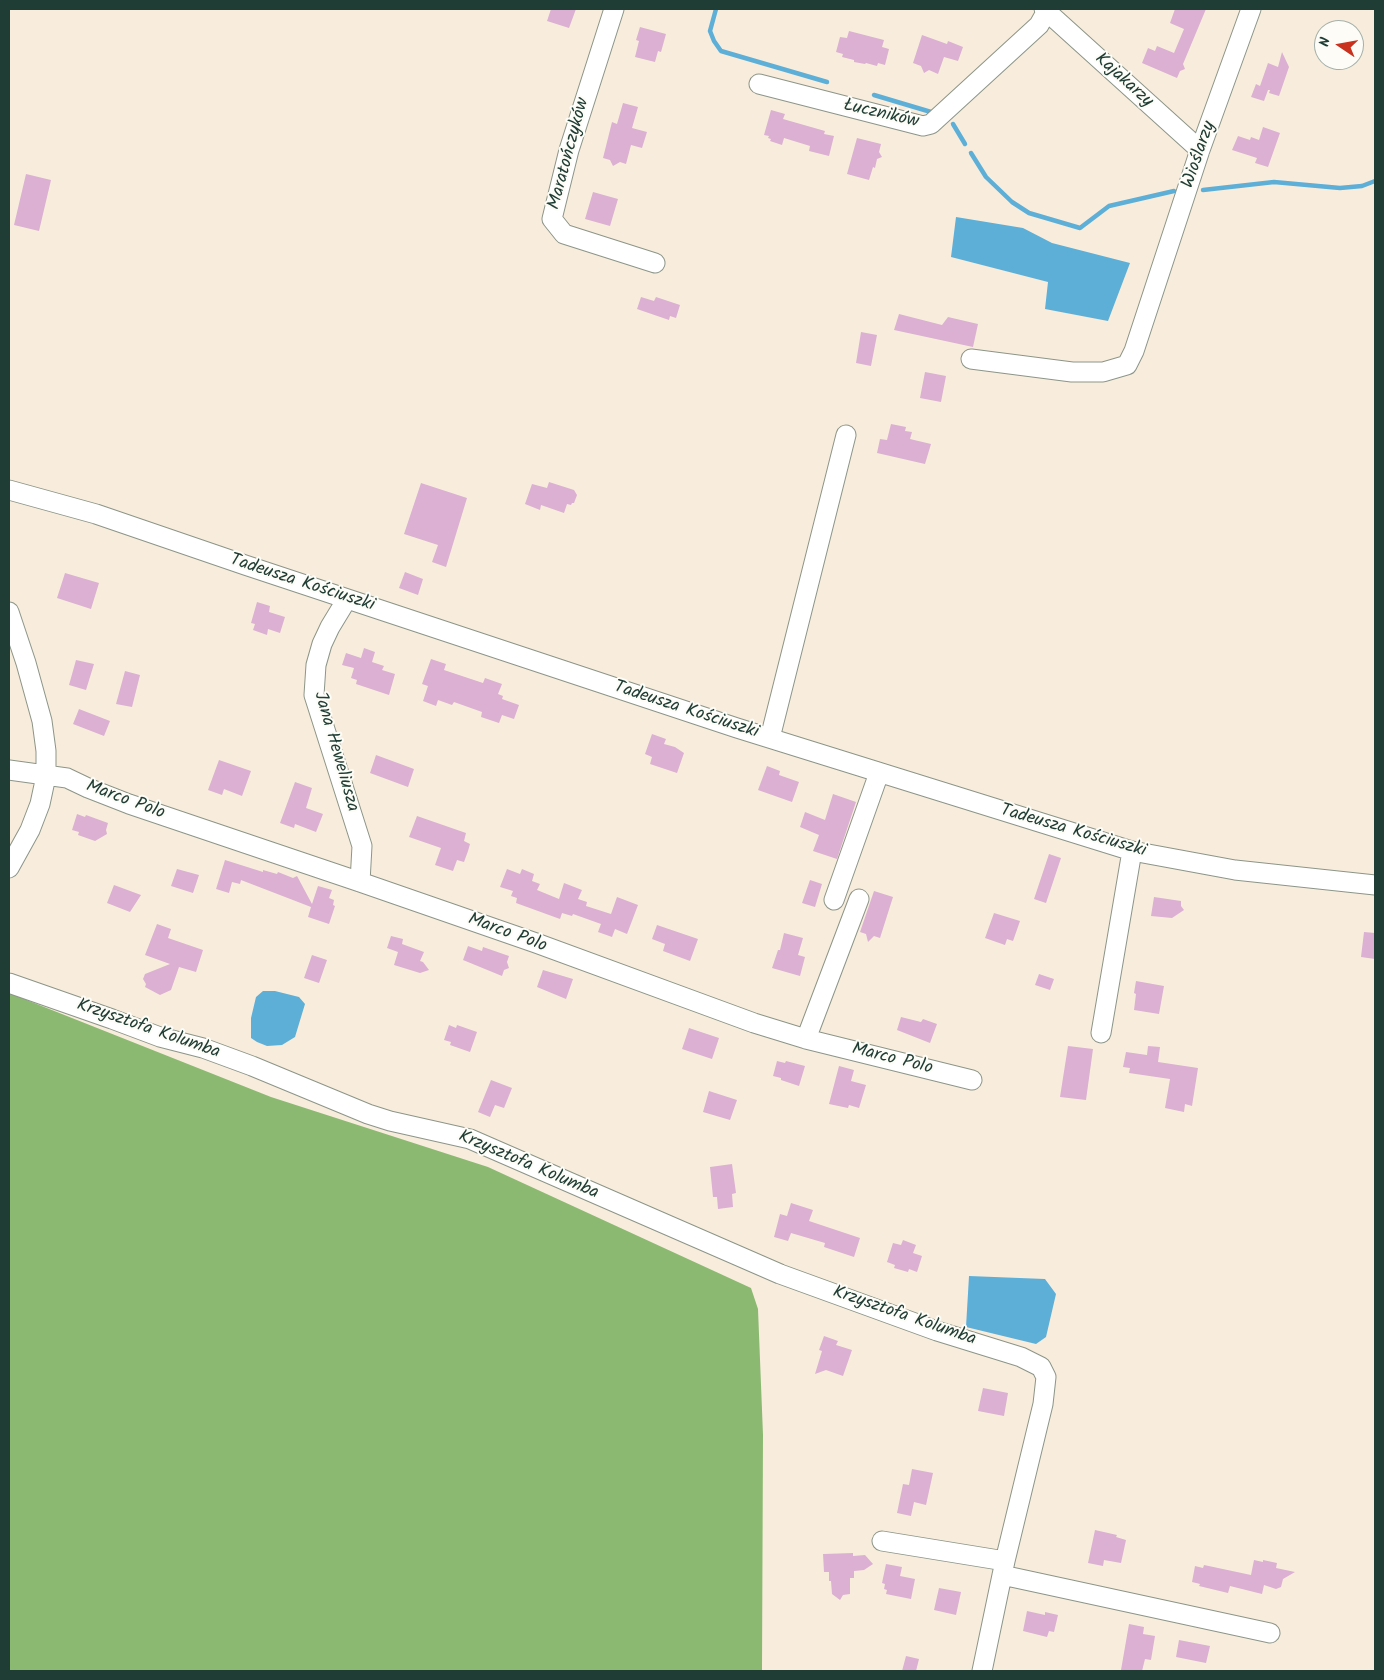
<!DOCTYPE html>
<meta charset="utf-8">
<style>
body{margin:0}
#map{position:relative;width:1384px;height:1680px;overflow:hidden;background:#f8eddc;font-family:Kalam,sans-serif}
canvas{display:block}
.frame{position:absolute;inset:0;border:10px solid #1f3d34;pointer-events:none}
.north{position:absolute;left:1314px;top:20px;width:50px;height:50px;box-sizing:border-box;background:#fdfcf7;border:1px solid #a4b0a9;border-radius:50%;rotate:282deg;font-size:14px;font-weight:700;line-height:20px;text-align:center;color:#1f3d34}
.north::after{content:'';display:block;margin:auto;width:18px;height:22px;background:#c8321e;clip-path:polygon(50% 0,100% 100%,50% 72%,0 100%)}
</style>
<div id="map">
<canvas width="1384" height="1680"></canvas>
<div class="frame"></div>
<div class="north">N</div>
</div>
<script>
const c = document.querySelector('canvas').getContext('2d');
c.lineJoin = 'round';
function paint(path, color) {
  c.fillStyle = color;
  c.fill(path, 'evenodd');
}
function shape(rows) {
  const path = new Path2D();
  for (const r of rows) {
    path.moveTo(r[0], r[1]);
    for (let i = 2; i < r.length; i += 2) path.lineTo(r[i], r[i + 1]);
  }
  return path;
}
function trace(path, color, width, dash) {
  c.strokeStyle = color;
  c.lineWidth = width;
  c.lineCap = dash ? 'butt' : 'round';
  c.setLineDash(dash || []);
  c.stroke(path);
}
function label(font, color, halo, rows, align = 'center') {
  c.font = font + ' Kalam,sans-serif';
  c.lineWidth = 4;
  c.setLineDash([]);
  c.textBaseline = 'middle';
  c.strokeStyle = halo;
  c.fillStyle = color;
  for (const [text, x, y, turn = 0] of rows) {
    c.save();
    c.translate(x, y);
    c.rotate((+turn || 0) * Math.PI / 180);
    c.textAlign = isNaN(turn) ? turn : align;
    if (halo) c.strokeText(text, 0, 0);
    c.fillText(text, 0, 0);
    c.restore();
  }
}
const forest = shape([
 [9,993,271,1097,488,1167,751,1288,758,1309,763,1435,762,1671,9,1671]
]);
const water = shape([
 [956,217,1023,228,1052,243,1130,263,1108,321,1045,309,1048,282,951,257],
 [263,991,275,991,299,997,305,1004,295,1037,282,1045,267,1046,257,1042,251,1038,251,1018,256,997],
 [969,1276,1045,1279,1056,1294,1046,1337,1036,1344,966,1327]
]);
const stream = shape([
 [716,9,710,31,714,41,721,51,827,82],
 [874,95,931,112],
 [953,124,965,144],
 [971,153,986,177,1012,202,1029,213,1080,228,1109,206,1174,191],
 [1203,190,1274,182,1340,188,1362,186,1375,181]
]);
const building = shape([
 [551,9,576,9,569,28,547,21],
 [1175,9,1206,9,1183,64,1185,69,1180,71,1177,78,1142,63,1148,48,1155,51,1157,46,1174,53,1184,29,1170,23],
 [640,27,666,34,661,52,658,51,655,62,635,57,639,41,636,40],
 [849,31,884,40,882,47,889,49,885,65,878,63,877,66,866,63,865,64,854,62,854,60,842,57,843,54,836,52,840,37,847,38],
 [922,35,947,44,948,41,963,47,958,61,944,57,938,74,929,70,924,73,921,66,913,63],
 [1282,52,1289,67,1279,96,1269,93,1270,90,1268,90,1264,101,1251,97,1256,84,1260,86,1268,63,1278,67],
 [623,103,638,107,632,128,647,132,642,148,631,145,626,164,620,162,613,166,610,160,603,158,612,122,617,124],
 [771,110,785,114,783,119,825,131,824,134,834,136,829,156,809,151,810,146,784,138,782,145,770,141,771,139,768,138,769,136,764,135],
 [1263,127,1280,133,1268,167,1255,163,1257,158,1232,150,1238,136,1250,140,1251,137,1259,140],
 [857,138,881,144,879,152,882,157,877,159,875,168,873,167,869,180,847,174],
 [26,174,51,180,39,231,14,225],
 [593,192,618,199,610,226,585,219],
 [641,297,654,301,656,297,680,305,676,318,670,316,669,320,637,309],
 [899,314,942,325,948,317,978,324,973,347,894,330],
 [861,332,877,335,871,366,856,363],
 [925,372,946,376,941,402,920,398],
 [891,424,906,427,905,431,912,432,910,439,931,444,925,464,877,453,880,439,887,440],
 [549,482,574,490,577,495,574,503,572,503,571,505,567,504,564,513,541,505,540,510,525,504,532,484,547,488],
 [421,483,467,498,446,567,432,562,438,545,404,534],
 [405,572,423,579,418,595,399,588],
 [65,573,99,583,91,609,57,598],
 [257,602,270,606,269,612,285,617,280,633,268,629,267,635,253,630,255,624,251,623],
 [364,648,375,652,372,662,384,666,382,670,395,674,389,695,356,684,357,680,351,678,354,668,342,665,346,653,361,658],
 [431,659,446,664,444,670,483,683,485,678,502,684,498,694,503,696,502,699,519,705,514,719,502,715,499,723,481,717,482,712,454,702,452,705,438,700,436,706,423,701,428,686,422,684],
 [76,660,94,664,86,690,69,685],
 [125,671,140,675,132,707,116,704],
 [79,709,110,721,104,736,73,724],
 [652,734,666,739,664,744,675,747,684,753,677,773,650,764,652,757,645,754],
 [376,755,414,769,408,787,370,773],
 [219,760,251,771,242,796,224,789,222,795,208,790],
 [767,766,780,771,779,775,799,782,792,802,758,790],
 [295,782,312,788,306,808,323,814,316,832,295,824,294,828,280,823],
 [833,794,856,802,837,859,813,851,819,835,800,827,805,812,825,820],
 [77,814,85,817,86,815,108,823,106,830,107,834,95,841,78,835,79,832,72,830],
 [417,816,466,833,464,841,470,844,468,851,464,862,457,860,453,871,435,865,441,848,409,837],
 [1049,854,1061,858,1046,903,1034,899],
 [225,860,263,872,263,870,277,874,278,872,293,878,297,876,312,904,318,886,332,890,329,898,334,900,333,905,335,906,329,924,308,917,311,907,241,880,240,884,232,882,229,893,216,889],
 [177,869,199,875,193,893,171,886],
 [507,869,520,874,522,869,534,874,532,881,540,884,537,890,559,899,564,883,582,890,578,899,587,902,586,906,611,914,617,897,638,905,627,934,615,929,612,937,598,932,601,924,573,914,572,916,562,913,560,919,516,903,517,898,511,896,513,891,500,887],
 [810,880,822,884,815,907,802,903],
 [114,885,141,895,130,912,107,903],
 [874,891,893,897,880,938,874,936,868,942,866,934,860,932],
 [1154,897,1181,901,1181,906,1184,910,1172,918,1151,916],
 [994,913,1020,921,1013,941,1007,939,1005,945,985,938],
 [157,924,171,929,168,938,203,950,196,972,179,967,171,990,160,995,145,987,146,984,143,979,145,974,170,964,145,955],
 [657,925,698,939,690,961,663,951,665,944,652,939],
 [1364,932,1375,933,1375,959,1361,957],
 [784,933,803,938,798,955,805,957,800,976,772,968,778,950,780,950],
 [391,936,403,939,402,944,424,952,420,961,423,962,429,970,420,973,394,965,398,952,387,948],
 [468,946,482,951,483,947,509,956,507,962,509,968,504,970,502,976,463,960],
 [312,955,327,960,319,983,304,978],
 [543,970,573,979,566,999,537,987],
 [1039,974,1054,979,1050,990,1035,985],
 [1136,981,1164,986,1159,1014,1134,1010,1136,994,1134,993],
 [901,1017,921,1022,923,1019,937,1024,930,1043,897,1030],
 [449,1025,456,1028,457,1025,477,1032,470,1052,450,1045,451,1042,444,1040],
 [689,1028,719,1038,712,1059,682,1049],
 [1068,1046,1093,1049,1086,1100,1060,1097],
 [1148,1046,1160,1047,1158,1062,1198,1068,1192,1106,1185,1104,1184,1112,1165,1108,1170,1079,1129,1073,1130,1068,1123,1067,1126,1052,1147,1055],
 [777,1061,785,1063,786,1061,805,1066,799,1086,781,1080,781,1078,773,1076],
 [839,1066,854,1070,851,1081,866,1085,859,1108,849,1105,848,1108,829,1104],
 [491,1080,512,1088,504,1108,495,1105,490,1117,478,1112],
 [709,1091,737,1100,730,1120,703,1112],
 [732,1164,736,1193,732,1194,733,1207,718,1209,717,1197,713,1197,710,1167],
 [791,1203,813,1210,809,1221,860,1238,854,1257,824,1247,825,1243,791,1233,788,1241,774,1237,780,1214,787,1216],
 [903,1240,916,1245,913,1253,922,1256,917,1272,909,1269,908,1272,894,1268,895,1265,887,1262,893,1243,901,1245],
 [824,1336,838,1341,836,1345,852,1350,843,1376,826,1370,815,1374,822,1351,819,1350],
 [983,1388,1008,1393,1004,1416,978,1411],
 [912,1469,933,1473,926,1505,914,1502,911,1516,897,1513,903,1484,909,1485],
 [1095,1530,1117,1535,1116,1537,1126,1540,1121,1563,1104,1560,1103,1566,1088,1563],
 [853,1553,853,1556,865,1555,873,1564,864,1570,854,1571,854,1578,850,1578,850,1594,843,1595,840,1600,832,1594,831,1581,829,1581,829,1572,824,1572,823,1554],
 [1254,1560,1263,1562,1263,1560,1277,1563,1276,1568,1295,1572,1283,1579,1281,1587,1276,1589,1264,1585,1262,1594,1230,1586,1228,1593,1199,1586,1200,1584,1192,1582,1195,1566,1203,1568,1204,1565,1251,1575],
 [886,1564,902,1567,900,1576,915,1579,911,1599,886,1594,887,1590,884,1589,885,1584,882,1583],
 [939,1588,961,1592,956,1615,934,1610],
 [1027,1611,1045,1615,1045,1612,1058,1615,1054,1632,1049,1631,1047,1637,1023,1631],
 [1129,1624,1144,1627,1143,1634,1155,1636,1151,1660,1145,1659,1142,1671,1121,1670],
 [1179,1640,1210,1646,1206,1663,1176,1657],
 [906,1656,919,1659,916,1671,902,1671]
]);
const minor = shape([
 [614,9,569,150,552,219,564,234,655,263],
 [1044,9,1200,150],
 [759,84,923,126,931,124,1039,25,1048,9],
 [971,359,1072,372,1103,372,1127,365,1134,351,1200,150,1251,9],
 [9,490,96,514,245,565,737,728,1132,851,1235,870,1375,885],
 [347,599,330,627,322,644,316,665,314,695,362,846,360,882],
 [9,612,26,663,42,721,46,751,46,776,40,804,30,830,9,868],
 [770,738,846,435],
 [9,770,67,778,88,788,129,804,360,882,536,943,754,1023,806,1039,972,1080],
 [834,900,879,773],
 [9,983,112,1019,160,1037,203,1048,252,1066,368,1114,390,1121,470,1139,780,1274,937,1331,1021,1357,1041,1367,1046,1377,1043,1404,1005,1561,982,1671],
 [1101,1033,1132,851],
 [806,1039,859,899],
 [882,1541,1005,1561],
 [1002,1575,1270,1633]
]);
const streetNames = [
 ["Kajakarzy",1123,81,42],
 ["Łuczników",881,115,13],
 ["Maratończyków",570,154,-75],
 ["Wioślarzy",1200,155,-71],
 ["Tadeusza Kościuszki",302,584,18],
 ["Tadeusza Kościuszki",686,711,18],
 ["Jana Heweliusza",335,752,74],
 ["Marco Polo",125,801,20],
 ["Tadeusza Kościuszki",1073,832,16],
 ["Marco Polo",507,934,20],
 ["Krzysztofa Kolumba",148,1030,19],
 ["Marco Polo",892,1060,14],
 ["Krzysztofa Kolumba",528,1166,23],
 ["Krzysztofa Kolumba",904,1317,19]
];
paint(forest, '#8cb972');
paint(water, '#5dafd8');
trace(stream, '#5dafd8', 4.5);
paint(building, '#dbb0d2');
trace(minor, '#8c9588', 21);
trace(minor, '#fff', 19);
label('18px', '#1f3d34', '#fdfcf7', streetNames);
</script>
